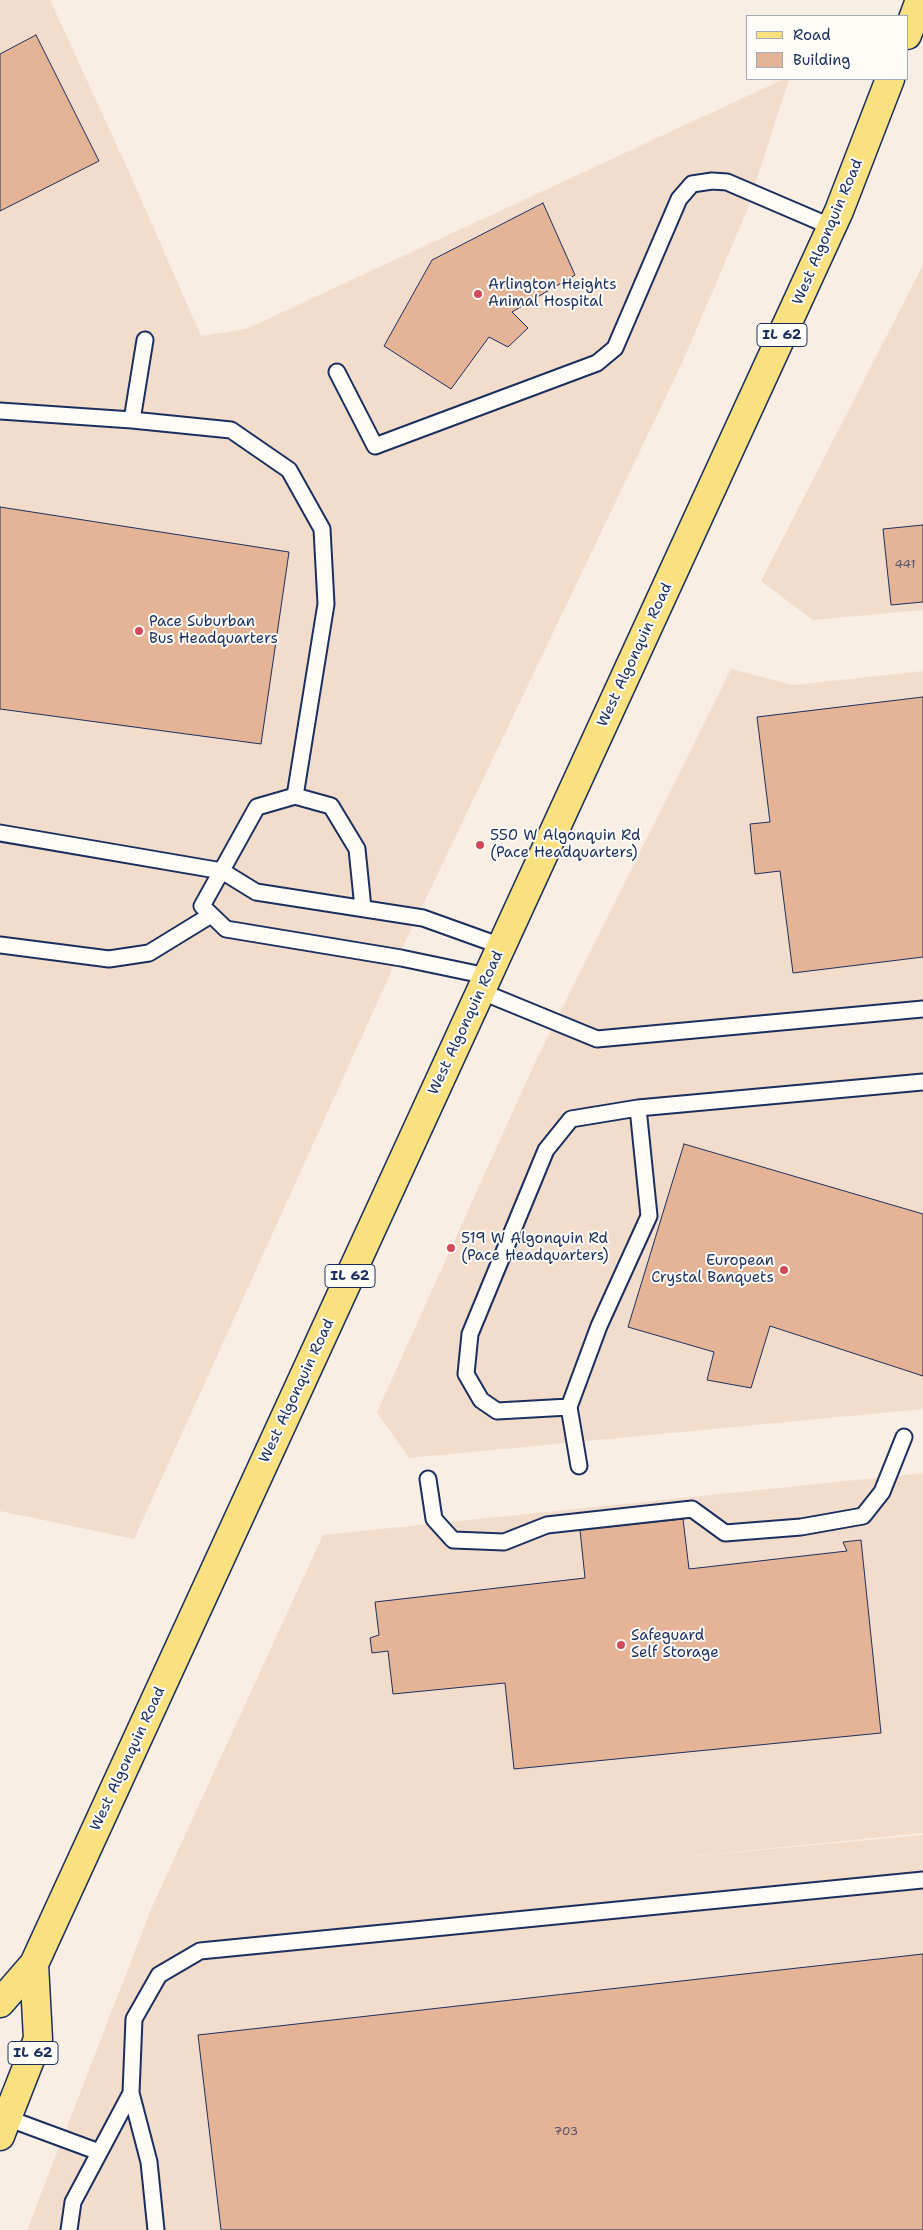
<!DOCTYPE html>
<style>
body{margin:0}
#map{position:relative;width:923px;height:2230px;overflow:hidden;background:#f8eee4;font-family:"Shantell Sans",sans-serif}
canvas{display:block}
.legend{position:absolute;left:746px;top:15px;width:162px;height:65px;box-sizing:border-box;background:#fdfcf7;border:1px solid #a3aaba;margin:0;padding:6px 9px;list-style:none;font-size:15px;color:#1b2f5e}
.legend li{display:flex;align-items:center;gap:10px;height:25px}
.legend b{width:25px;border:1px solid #a3aaba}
</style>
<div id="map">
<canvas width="923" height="2230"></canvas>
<ul class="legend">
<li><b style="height:6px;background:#fae180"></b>Road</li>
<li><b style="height:14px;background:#e5b496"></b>Building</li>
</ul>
</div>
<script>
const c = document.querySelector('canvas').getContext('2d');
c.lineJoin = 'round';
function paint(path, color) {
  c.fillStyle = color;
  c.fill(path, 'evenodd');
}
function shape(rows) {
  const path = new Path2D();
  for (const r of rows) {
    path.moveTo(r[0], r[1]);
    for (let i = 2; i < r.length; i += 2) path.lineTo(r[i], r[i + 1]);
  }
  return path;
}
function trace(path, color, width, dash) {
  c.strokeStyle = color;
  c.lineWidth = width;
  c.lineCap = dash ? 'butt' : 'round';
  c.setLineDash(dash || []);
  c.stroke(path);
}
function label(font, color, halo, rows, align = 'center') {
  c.font = font + ' "Shantell Sans",sans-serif';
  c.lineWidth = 4;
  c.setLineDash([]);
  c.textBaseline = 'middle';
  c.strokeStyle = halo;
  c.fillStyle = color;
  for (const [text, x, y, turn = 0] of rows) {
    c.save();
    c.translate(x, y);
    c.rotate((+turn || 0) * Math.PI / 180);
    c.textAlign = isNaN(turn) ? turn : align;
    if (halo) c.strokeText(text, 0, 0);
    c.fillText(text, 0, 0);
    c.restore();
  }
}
const built = shape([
 [0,0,50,0,129,172,201,336,246,329,784,79,789,79,746,213,682,363,397,959,134,1539,0,1511],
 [923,265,923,610,813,620,761,581],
 [731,669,793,685,923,671,923,1409,409,1458,377,1412,533,1067],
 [923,1473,923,1833,674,1858,923,1835,923,2230,27,2230,152,1907,323,1535]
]);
const building = shape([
 [36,35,99,161,0,211,0,54,36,35],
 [543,203,575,275,512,312,528,328,508,347,489,337,451,389,384,346,432,260,543,203],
 [0,507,289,552,261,744,0,709,0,507],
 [923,525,923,602,891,605,883,529,923,525],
 [923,697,923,957,793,973,780,871,755,874,750,824,770,822,757,717,923,697],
 [684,1144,923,1214,923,1376,770,1326,751,1388,707,1380,714,1352,628,1327,684,1144],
 [683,1519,689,1569,847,1551,843,1542,861,1540,881,1733,514,1769,505,1683,393,1694,388,1651,372,1653,370,1638,379,1635,375,1602,585,1578,580,1530,683,1519],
 [923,1954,923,2230,221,2230,198,2035,923,1954]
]);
const service = shape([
 [337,372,375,446,597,363,615,348,679,199,692,184,712,181,727,182,832,227],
 [0,411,132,420,145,340],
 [132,420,231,430,289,470,322,529,326,604,295,796],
 [0,833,222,871,256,892,423,918,501,946],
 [363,908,357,849,331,806,295,796,257,807,202,906,226,929,401,958,487,976],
 [0,945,109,959,149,953,211,915],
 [480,991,597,1039,923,1009],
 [638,1108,923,1082],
 [569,1407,497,1411,481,1400,466,1374,470,1334,546,1150,571,1119,638,1108,649,1216,599,1326,569,1407,579,1466],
 [428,1479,434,1519,453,1540,504,1542,547,1525,692,1509,725,1533,801,1527,863,1516,882,1492,904,1437],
 [131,2093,149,2162,156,2230],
 [7,2118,99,2152],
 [69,2230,73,2202,131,2093,134,2019,159,1975,200,1951,923,1880]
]);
const primary = shape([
 [907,35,920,0],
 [0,2003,34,1964,839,211,890,79],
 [0,2136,38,2039,34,1964]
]);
const markers = [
 [478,294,5,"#d1495b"],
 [139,631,5,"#d1495b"],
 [480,845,5,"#d1495b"],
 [451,1248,5,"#d1495b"],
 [784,1270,5,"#d1495b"],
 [621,1645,5,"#d1495b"]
];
const numberNames = [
 ["441",905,565],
 ["703",566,2132]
];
const shields = [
 [782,335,50],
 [350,1276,50],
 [33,2053,50]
];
const shieldNames = [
 ["IL 62",782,335],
 ["IL 62",350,1276],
 ["IL 62",33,2053]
];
const streetNames = [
 ["West Algonquin Road",828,232,-67],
 ["West Algonquin Road",635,655,-65],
 ["West Algonquin Road",466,1023,-65],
 ["West Algonquin Road",297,1391,-65],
 ["West Algonquin Road",128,1759,-65]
];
const poiNames = [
 ["Arlington Heights",488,285],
 ["Animal Hospital",488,302],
 ["Pace Suburban",149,622],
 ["Bus Headquarters",149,639],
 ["550 W Algonquin Rd",490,836],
 ["(Pace Headquarters)",490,853],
 ["519 W Algonquin Rd",461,1239],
 ["(Pace Headquarters)",461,1256],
 ["European",774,1261,"right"],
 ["Crystal Banquets",774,1278,"right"],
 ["Safeguard",631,1636],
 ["Self Storage",631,1653]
];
paint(built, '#f2ddcd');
paint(building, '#e5b496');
trace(building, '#1b2f5e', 1);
trace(service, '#1b2f5e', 19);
trace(primary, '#1b2f5e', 31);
trace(service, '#fdfcf7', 15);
trace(primary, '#fae180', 28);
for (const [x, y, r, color] of markers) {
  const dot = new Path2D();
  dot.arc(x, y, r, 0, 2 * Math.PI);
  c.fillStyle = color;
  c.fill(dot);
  trace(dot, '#fdfcf7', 2);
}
label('12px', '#4e506c', null, numberNames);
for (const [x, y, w] of shields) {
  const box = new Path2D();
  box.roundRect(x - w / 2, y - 11.5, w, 23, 4);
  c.fillStyle = '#fdfcf7';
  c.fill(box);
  trace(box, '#1b2f5e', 1);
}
label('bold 14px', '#1b2f5e', null, shieldNames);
label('15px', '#1b2f5e', '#fdfcf7', streetNames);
label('15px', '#1b2f5e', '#fdfcf7', poiNames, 'left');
</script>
